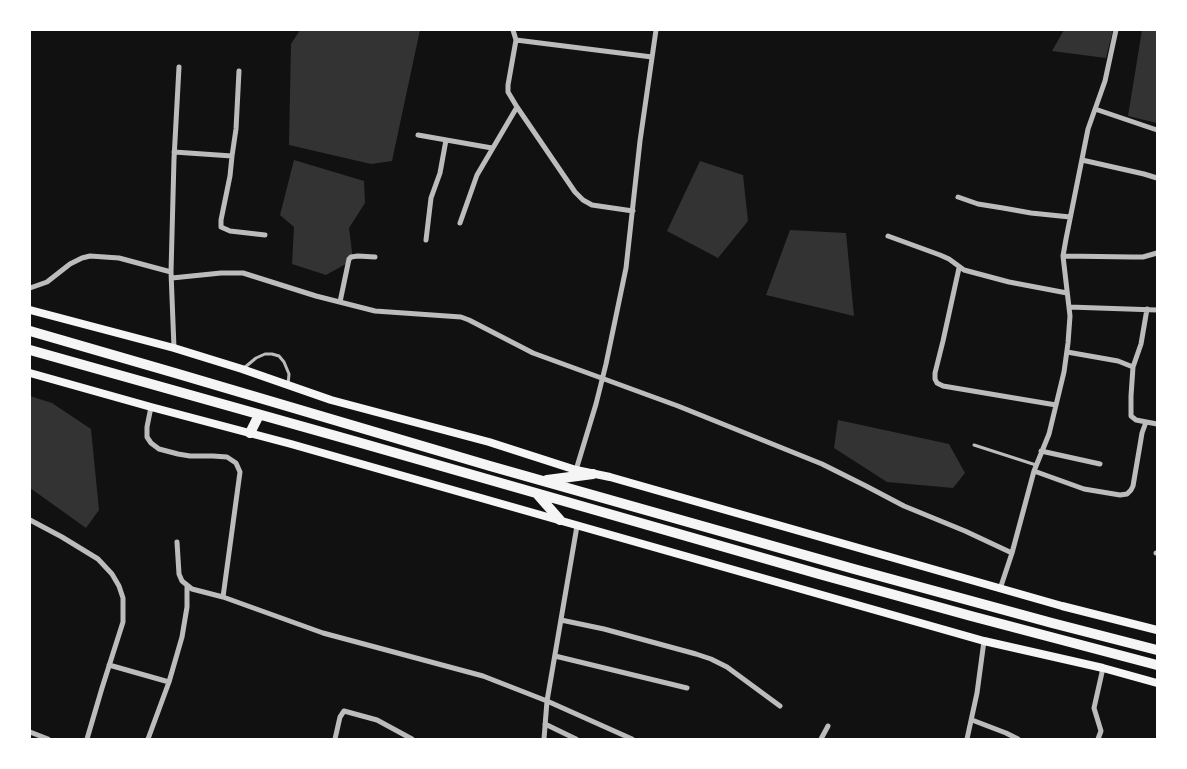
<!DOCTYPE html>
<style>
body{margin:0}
#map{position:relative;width:1187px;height:769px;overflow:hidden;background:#111;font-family:Raleway,sans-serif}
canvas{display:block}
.frame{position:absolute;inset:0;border:31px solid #fff;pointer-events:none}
</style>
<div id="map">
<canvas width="1187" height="769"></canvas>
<div class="frame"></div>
</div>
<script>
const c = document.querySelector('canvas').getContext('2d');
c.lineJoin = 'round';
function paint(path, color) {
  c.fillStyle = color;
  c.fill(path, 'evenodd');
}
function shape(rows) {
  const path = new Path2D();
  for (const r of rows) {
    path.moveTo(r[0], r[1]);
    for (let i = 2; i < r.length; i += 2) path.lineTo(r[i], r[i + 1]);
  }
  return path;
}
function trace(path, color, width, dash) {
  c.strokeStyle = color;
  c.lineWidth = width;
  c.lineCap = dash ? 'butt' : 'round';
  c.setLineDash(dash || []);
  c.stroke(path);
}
const water = shape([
 [300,30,420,30,392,161,371,164,289,145,291,44],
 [1064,30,1113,30,1106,58,1052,51],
 [1142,30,1157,30,1157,123,1128,116],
 [294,160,364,181,365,203,349,228,353,260,326,275,292,264,294,227,280,215],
 [700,161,743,175,748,221,718,258,667,231],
 [790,230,846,233,854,316,766,295],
 [30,396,52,403,91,429,99,510,86,528,30,488],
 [838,420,949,444,965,473,953,488,887,482,834,448]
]);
const service = shape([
 [244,368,256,358,265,354,272,354,279,356,284,362,289,374,288,385],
 [974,445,1036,465]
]);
const minor = shape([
 [513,30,516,40,508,85,508,92,517,107,575,192,583,200,592,205,633,211],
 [516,40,652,57],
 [1095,109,1157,130],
 [418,135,492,148],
 [174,152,232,156,236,129,239,71],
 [232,156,230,176,221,220,221,227,230,231,265,235],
 [1082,160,1144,174,1157,178],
 [958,197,978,204,1003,208,1031,213,1070,217],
 [460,223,477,175,517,107],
 [888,236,940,255,949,259,964,270,1009,282,1067,293],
 [426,240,431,198,440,173,446,140],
 [1063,256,1133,257,1143,257,1157,253],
 [959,268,943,341,935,373,935,379,937,383,943,386,1056,405],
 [172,278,221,273,243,273,316,296,375,311,461,317,469,320,533,353,678,406,822,464,866,486,904,506,965,531,1012,553],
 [30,288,47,282,70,264,82,258,90,256,119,258,171,272],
 [340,302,349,259,351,257,358,256,375,257],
 [1069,307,1157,310],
 [174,348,171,272,174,159,179,67],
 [1067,352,1118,361,1133,367,1131,396,1131,416,1136,420,1157,424],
 [1133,367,1141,344,1147,309],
 [151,407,147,427,147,437,151,443,159,449,178,454,190,456,213,456,227,457,236,463,240,472,223,597],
 [1041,451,1100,464],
 [576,470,596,404,606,364,626,268,640,141,656,30],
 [1034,471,1084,489,1120,495,1127,494,1131,490,1133,486,1140,445,1142,433,1146,422],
 [30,520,62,537,98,559,112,574,119,586,123,598,123,622,102,688,87,739],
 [177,542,179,574,182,581,192,589,223,597,323,633,483,676,547,701,632,739],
 [1156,553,1157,553],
 [1000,589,1012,553,1034,471,1049,434,1064,372,1068,343,1070,316,1063,256,1066,239,1088,129,1105,81,1116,30],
 [561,620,604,629,696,654,711,659,727,667,780,706],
 [555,656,687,688],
 [109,665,169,682],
 [972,720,1006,733,1018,739],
 [545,724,576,739],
 [30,732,48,739],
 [148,739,169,682,182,637,187,607,187,585],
 [335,739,340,717,344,711,377,720,412,739],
 [544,739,547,701,577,526],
 [821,739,828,726],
 [967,739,977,693,984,641],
 [1098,739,1101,731,1094,708,1103,668]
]);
const secondary = shape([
 [30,310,174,348,242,369,331,400,489,442,576,470,610,477,1062,606,1157,630],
 [30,373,151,407,291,444,984,641,1103,668,1157,683]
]);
const trunk = shape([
 [30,331,175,373,490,466,854,569,1052,623,1157,650],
 [30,350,354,441,819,574,971,616,1157,665],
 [250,433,259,415],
 [547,480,593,474],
 [538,495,560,520]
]);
paint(water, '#333');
trace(service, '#bcbcbc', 3);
trace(minor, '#bcbcbc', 5);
trace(secondary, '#f5f5f5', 8);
trace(trunk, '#f5f5f5', 10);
</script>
